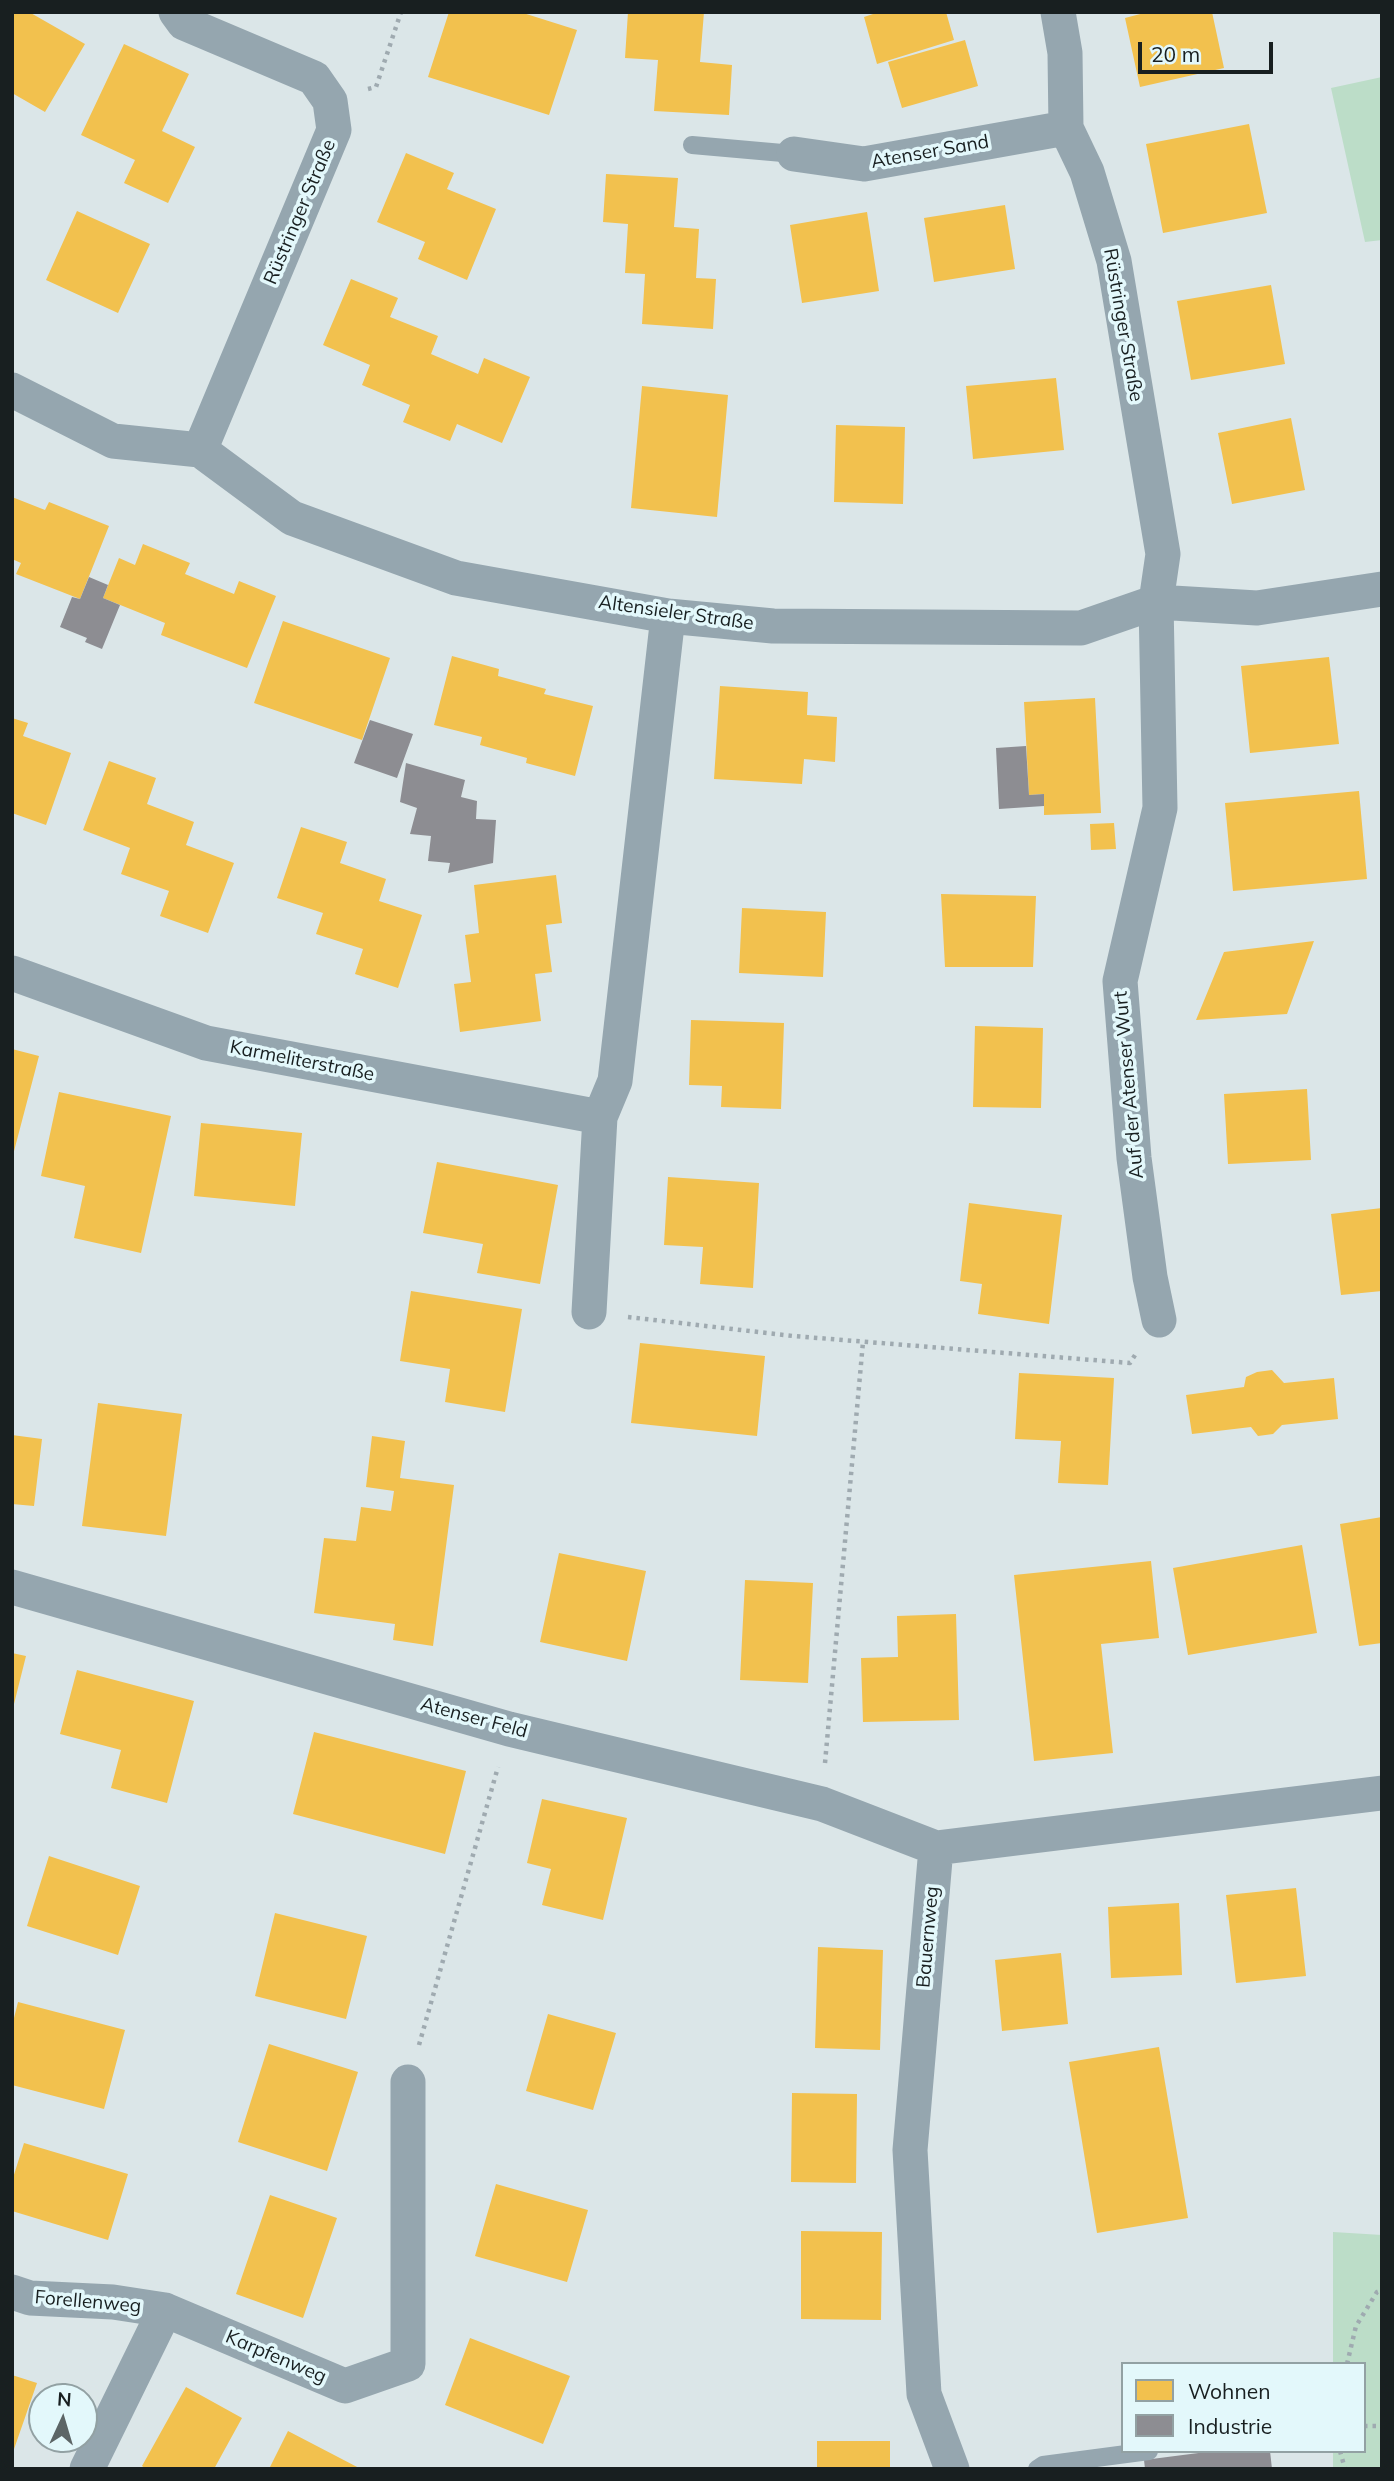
<!DOCTYPE html>
<meta charset="utf-8">
<style>
body{margin:0}
#map{position:relative;width:1394px;height:2481px;overflow:hidden;background:#dbe6e8;font-family:Mulish,sans-serif}
canvas{display:block}
.frame{position:absolute;inset:0;border:14px solid #181f20;pointer-events:none}
.legend{position:absolute;left:1121px;top:2362px;width:245px;height:91px;box-sizing:border-box;background:#e3f8fb;border:2px solid #92a1a3;margin:0;padding:9px 12px;list-style:none;font-size:21px;color:#181f20}
.legend li{display:flex;align-items:center;gap:14px;height:35px}
.legend b{width:35px;border:2px solid #92a1a3}
.north{position:absolute;left:28px;top:2383px;width:70px;height:70px;box-sizing:border-box;background:#e3f8fb;border:2px solid #92a1a3;border-radius:50%;rotate:4deg;font-size:19px;font-weight:700;line-height:28px;text-align:center;color:#181f20}
.north::after{content:'';display:block;margin:auto;width:24px;height:32px;background:#5c6566;clip-path:polygon(50% 0,100% 100%,50% 72%,0 100%)}
.scale{position:absolute;left:1138px;top:42px;width:135px;height:32px;box-sizing:border-box;border:4px solid #181f20;border-top:0;padding-left:9px;font-size:21px;line-height:24px;white-space:nowrap;color:#181f20;-webkit-text-stroke:5px #e3f8fb;paint-order:stroke}
</style>
<div id="map">
<canvas width="1394" height="2481"></canvas>
<div class="frame"></div>
<ul class="legend">
<li><b style="height:19px;background:#f2c14e"></b>Wohnen</li>
<li><b style="height:19px;background:#8d8d92"></b>Industrie</li>
</ul>
<div class="north">N</div>
<div class="scale">20 m</div>
</div>
<script>
const c = document.querySelector('canvas').getContext('2d');
c.lineJoin = 'round';
function paint(path, color) {
  c.fillStyle = color;
  c.fill(path, 'evenodd');
}
function shape(rows) {
  const path = new Path2D();
  for (const r of rows) {
    path.moveTo(r[0], r[1]);
    for (let i = 2; i < r.length; i += 2) path.lineTo(r[i], r[i + 1]);
  }
  return path;
}
function trace(path, color, width, dash) {
  c.strokeStyle = color;
  c.lineWidth = width;
  c.lineCap = dash ? 'butt' : 'round';
  c.setLineDash(dash || []);
  c.stroke(path);
}
function label(font, color, halo, rows, align = 'center') {
  c.font = font + ' Mulish,sans-serif';
  c.lineWidth = 7;
  c.setLineDash([]);
  c.textBaseline = 'middle';
  c.strokeStyle = halo;
  c.fillStyle = color;
  for (const [text, x, y, turn = 0] of rows) {
    c.save();
    c.translate(x, y);
    c.rotate((+turn || 0) * Math.PI / 180);
    c.textAlign = isNaN(turn) ? turn : align;
    if (halo) c.strokeText(text, 0, 0);
    c.fillText(text, 0, 0);
    c.restore();
  }
}
const green = shape([
 [1382,77,1382,240,1365,242,1331,88],
 [1333,2232,1382,2235,1382,2469,1333,2469,1333,2451,1364,2451,1364,2364,1333,2364]
]);
const homes = shape([
 [12,12,29,12,85,44,45,112,12,93],
 [449,12,520,12,577,30,549,115,428,77],
 [628,12,704,12,700,62,732,65,729,115,654,111,658,60,625,58],
 [879,12,946,12,954,40,877,64,864,17],
 [1148,12,1212,12,1224,68,1140,87,1125,18],
 [965,40,978,86,902,108,888,62],
 [124,44,189,74,162,131,195,147,168,203,124,183,135,160,81,135],
 [1249,124,1267,213,1163,233,1146,144],
 [406,153,454,173,447,189,496,209,467,280,418,259,425,242,377,222],
 [606,174,678,178,674,227,699,229,696,278,716,279,713,329,642,324,645,274,625,273,628,224,603,222],
 [1005,205,1015,269,934,282,924,218],
 [77,211,150,244,118,313,46,280],
 [867,212,879,291,802,303,790,225],
 [351,279,398,298,390,317,438,336,431,354,478,374,484,358,530,377,502,443,457,424,450,441,403,422,410,405,362,385,370,365,323,345],
 [1271,285,1285,364,1191,380,1177,301],
 [1056,378,1064,450,973,459,966,386],
 [642,386,728,395,717,517,631,508],
 [1291,418,1305,490,1232,504,1218,433],
 [836,425,905,427,903,504,834,502],
 [12,497,45,510,49,502,109,526,80,599,16,574,21,563,12,559],
 [143,544,190,563,185,574,234,594,239,581,276,596,247,668,161,635,165,623,103,598,119,558,135,565],
 [283,621,390,658,362,740,254,703],
 [452,656,499,669,498,676,546,689,544,694,593,706,575,776,526,763,527,758,480,745,482,737,434,725],
 [1329,657,1339,744,1250,753,1241,666],
 [720,686,808,692,807,715,837,717,835,762,804,759,802,784,714,779],
 [1095,698,1101,813,1044,815,1044,794,1029,795,1024,702],
 [12,718,28,723,23,736,71,753,46,825,12,813],
 [109,761,156,778,147,804,194,822,186,845,234,863,208,933,160,916,169,891,121,874,130,848,83,830],
 [1359,791,1367,879,1233,891,1225,803],
 [1114,823,1116,849,1091,850,1090,824],
 [301,827,347,842,340,863,386,879,379,901,422,915,398,988,355,974,363,949,316,934,323,913,277,898],
 [556,875,562,923,546,925,552,972,535,974,541,1021,460,1032,454,984,471,982,465,935,479,933,474,885],
 [941,894,1036,896,1033,967,945,967],
 [742,908,826,912,823,977,739,973],
 [1314,941,1287,1014,1196,1020,1224,952],
 [691,1020,784,1023,781,1109,721,1107,722,1086,689,1085],
 [975,1026,1043,1028,1041,1108,973,1107],
 [12,1049,39,1056,13,1155,12,1155],
 [1307,1089,1311,1160,1228,1164,1224,1094],
 [59,1092,171,1116,141,1253,74,1238,85,1186,41,1176],
 [201,1123,302,1133,295,1206,194,1196],
 [437,1162,558,1185,540,1284,477,1273,483,1244,423,1233],
 [668,1177,759,1183,753,1288,700,1284,703,1247,664,1245],
 [969,1203,1062,1215,1049,1324,978,1314,982,1284,960,1281],
 [1382,1208,1382,1291,1341,1295,1331,1214],
 [411,1291,522,1309,505,1412,445,1402,450,1369,400,1361],
 [640,1343,765,1356,757,1436,631,1423],
 [1272,1370,1284,1383,1334,1378,1338,1419,1282,1425,1273,1434,1258,1436,1251,1427,1192,1434,1186,1395,1244,1387,1246,1377,1257,1372],
 [1019,1373,1114,1378,1108,1485,1058,1483,1061,1441,1015,1439],
 [98,1403,182,1414,166,1536,82,1526],
 [12,1435,42,1439,34,1506,12,1504],
 [372,1436,405,1441,400,1478,454,1485,433,1646,393,1640,395,1624,314,1613,324,1538,356,1541,361,1507,391,1511,394,1491,366,1487],
 [1382,1517,1382,1643,1359,1646,1340,1524],
 [1302,1545,1317,1633,1188,1655,1173,1568],
 [559,1553,646,1571,627,1661,540,1642],
 [1151,1561,1159,1638,1101,1644,1113,1753,1034,1761,1014,1575],
 [745,1580,813,1583,808,1683,740,1680],
 [956,1614,959,1720,863,1722,861,1658,898,1657,897,1616],
 [12,1653,26,1656,13,1708,12,1707],
 [77,1670,194,1701,167,1803,111,1788,121,1750,60,1734],
 [314,1732,466,1771,445,1854,293,1814],
 [542,1799,627,1818,603,1920,542,1905,551,1869,527,1863],
 [49,1856,140,1886,118,1955,27,1926],
 [1296,1888,1306,1976,1236,1983,1226,1895],
 [1179,1903,1182,1975,1111,1978,1108,1907],
 [275,1913,367,1936,346,2019,255,1996],
 [818,1947,883,1950,880,2050,815,2048],
 [1061,1953,1068,2024,1002,2031,995,1960],
 [18,2002,125,2030,104,2109,12,2085,12,2026],
 [548,2014,616,2033,593,2110,526,2091],
 [269,2044,358,2072,327,2171,238,2142],
 [1159,2047,1188,2218,1097,2233,1069,2062],
 [792,2093,857,2094,856,2183,791,2182],
 [24,2143,128,2174,108,2240,12,2211,12,2181],
 [496,2184,588,2210,567,2282,475,2256],
 [270,2195,337,2218,303,2318,236,2294],
 [801,2231,882,2232,881,2320,801,2319],
 [470,2338,570,2376,543,2444,445,2405],
 [12,2375,37,2383,13,2452,12,2452],
 [186,2387,242,2418,214,2469,146,2469,142,2466],
 [288,2431,361,2469,269,2469],
 [817,2441,890,2441,890,2469,817,2469]
]);
const industry = shape([
 [89,577,108,585,103,598,120,605,102,649,85,642,87,638,60,627,72,597,80,599],
 [370,720,413,734,397,778,354,763],
 [1026,746,1029,795,1044,794,1044,806,999,809,996,748],
 [406,763,465,780,461,797,477,801,476,819,496,820,493,863,448,873,450,863,428,861,431,836,410,834,417,808,400,802],
 [1214,2451,1270,2451,1272,2469,1145,2469,1144,2460]
]);
const path = shape([
 [368,89,376,87,401,12],
 [628,1317,793,1336,1130,1363,1137,1352],
 [825,1763,863,1342],
 [419,2045,498,1767],
 [1347,2364,1356,2326,1377,2292,1382,2290],
 [1364,2426,1382,2426],
 [1340,2451,1345,2469]
]);
const service = shape([
 [692,145,794,154],
 [1037,2469,1043,2465,1149,2451]
]);
const minor = shape([
 [176,12,184,23,314,78,330,101,334,130,200,450],
 [1058,12,1065,53,1066,128,1087,172,1114,261,1163,554,1156,602,1160,808,1120,981,1134,1158,1150,1277,1159,1320],
 [794,154,864,164,1066,128],
 [12,390,113,441,200,450,292,518,456,578,668,616,773,626,1081,628,1156,602,1257,608,1382,589],
 [12,973,206,1043,600,1117,615,1081,668,616],
 [589,1312,600,1117],
 [12,1587,509,1729,822,1804,936,1848,1382,1793],
 [936,1848,910,2150,924,2394,952,2469],
 [12,2292,30,2298,113,2302,165,2310,345,2386,408,2364,408,2082],
 [87,2469,165,2310]
]);
const streetNames = [
 ["Atenser Sand",930,152,-10],
 ["Rüstringer Straße",300,212,-67],
 ["Rüstringer Straße",1123,325,80],
 ["Altensieler Straße",676,613,8],
 ["Karmeliterstraße",302,1061,11],
 ["Auf der Atenser Wurt",1129,1085,-95],
 ["Atenser Feld",474,1718,15],
 ["Bauernweg",928,1937,-85],
 ["Forellenweg",88,2302,5],
 ["Karpfenweg",276,2357,23]
];
paint(green, '#bcddc8');
paint(homes, '#f2c14e');
paint(industry, '#8d8d92');
trace(path, '#9faab0', 4.5, [3.5, 5]);
trace(service, '#95a6af', 18);
trace(minor, '#95a6af', 35);
label('19px', '#181f20', '#e3f8fb', streetNames);
</script>
